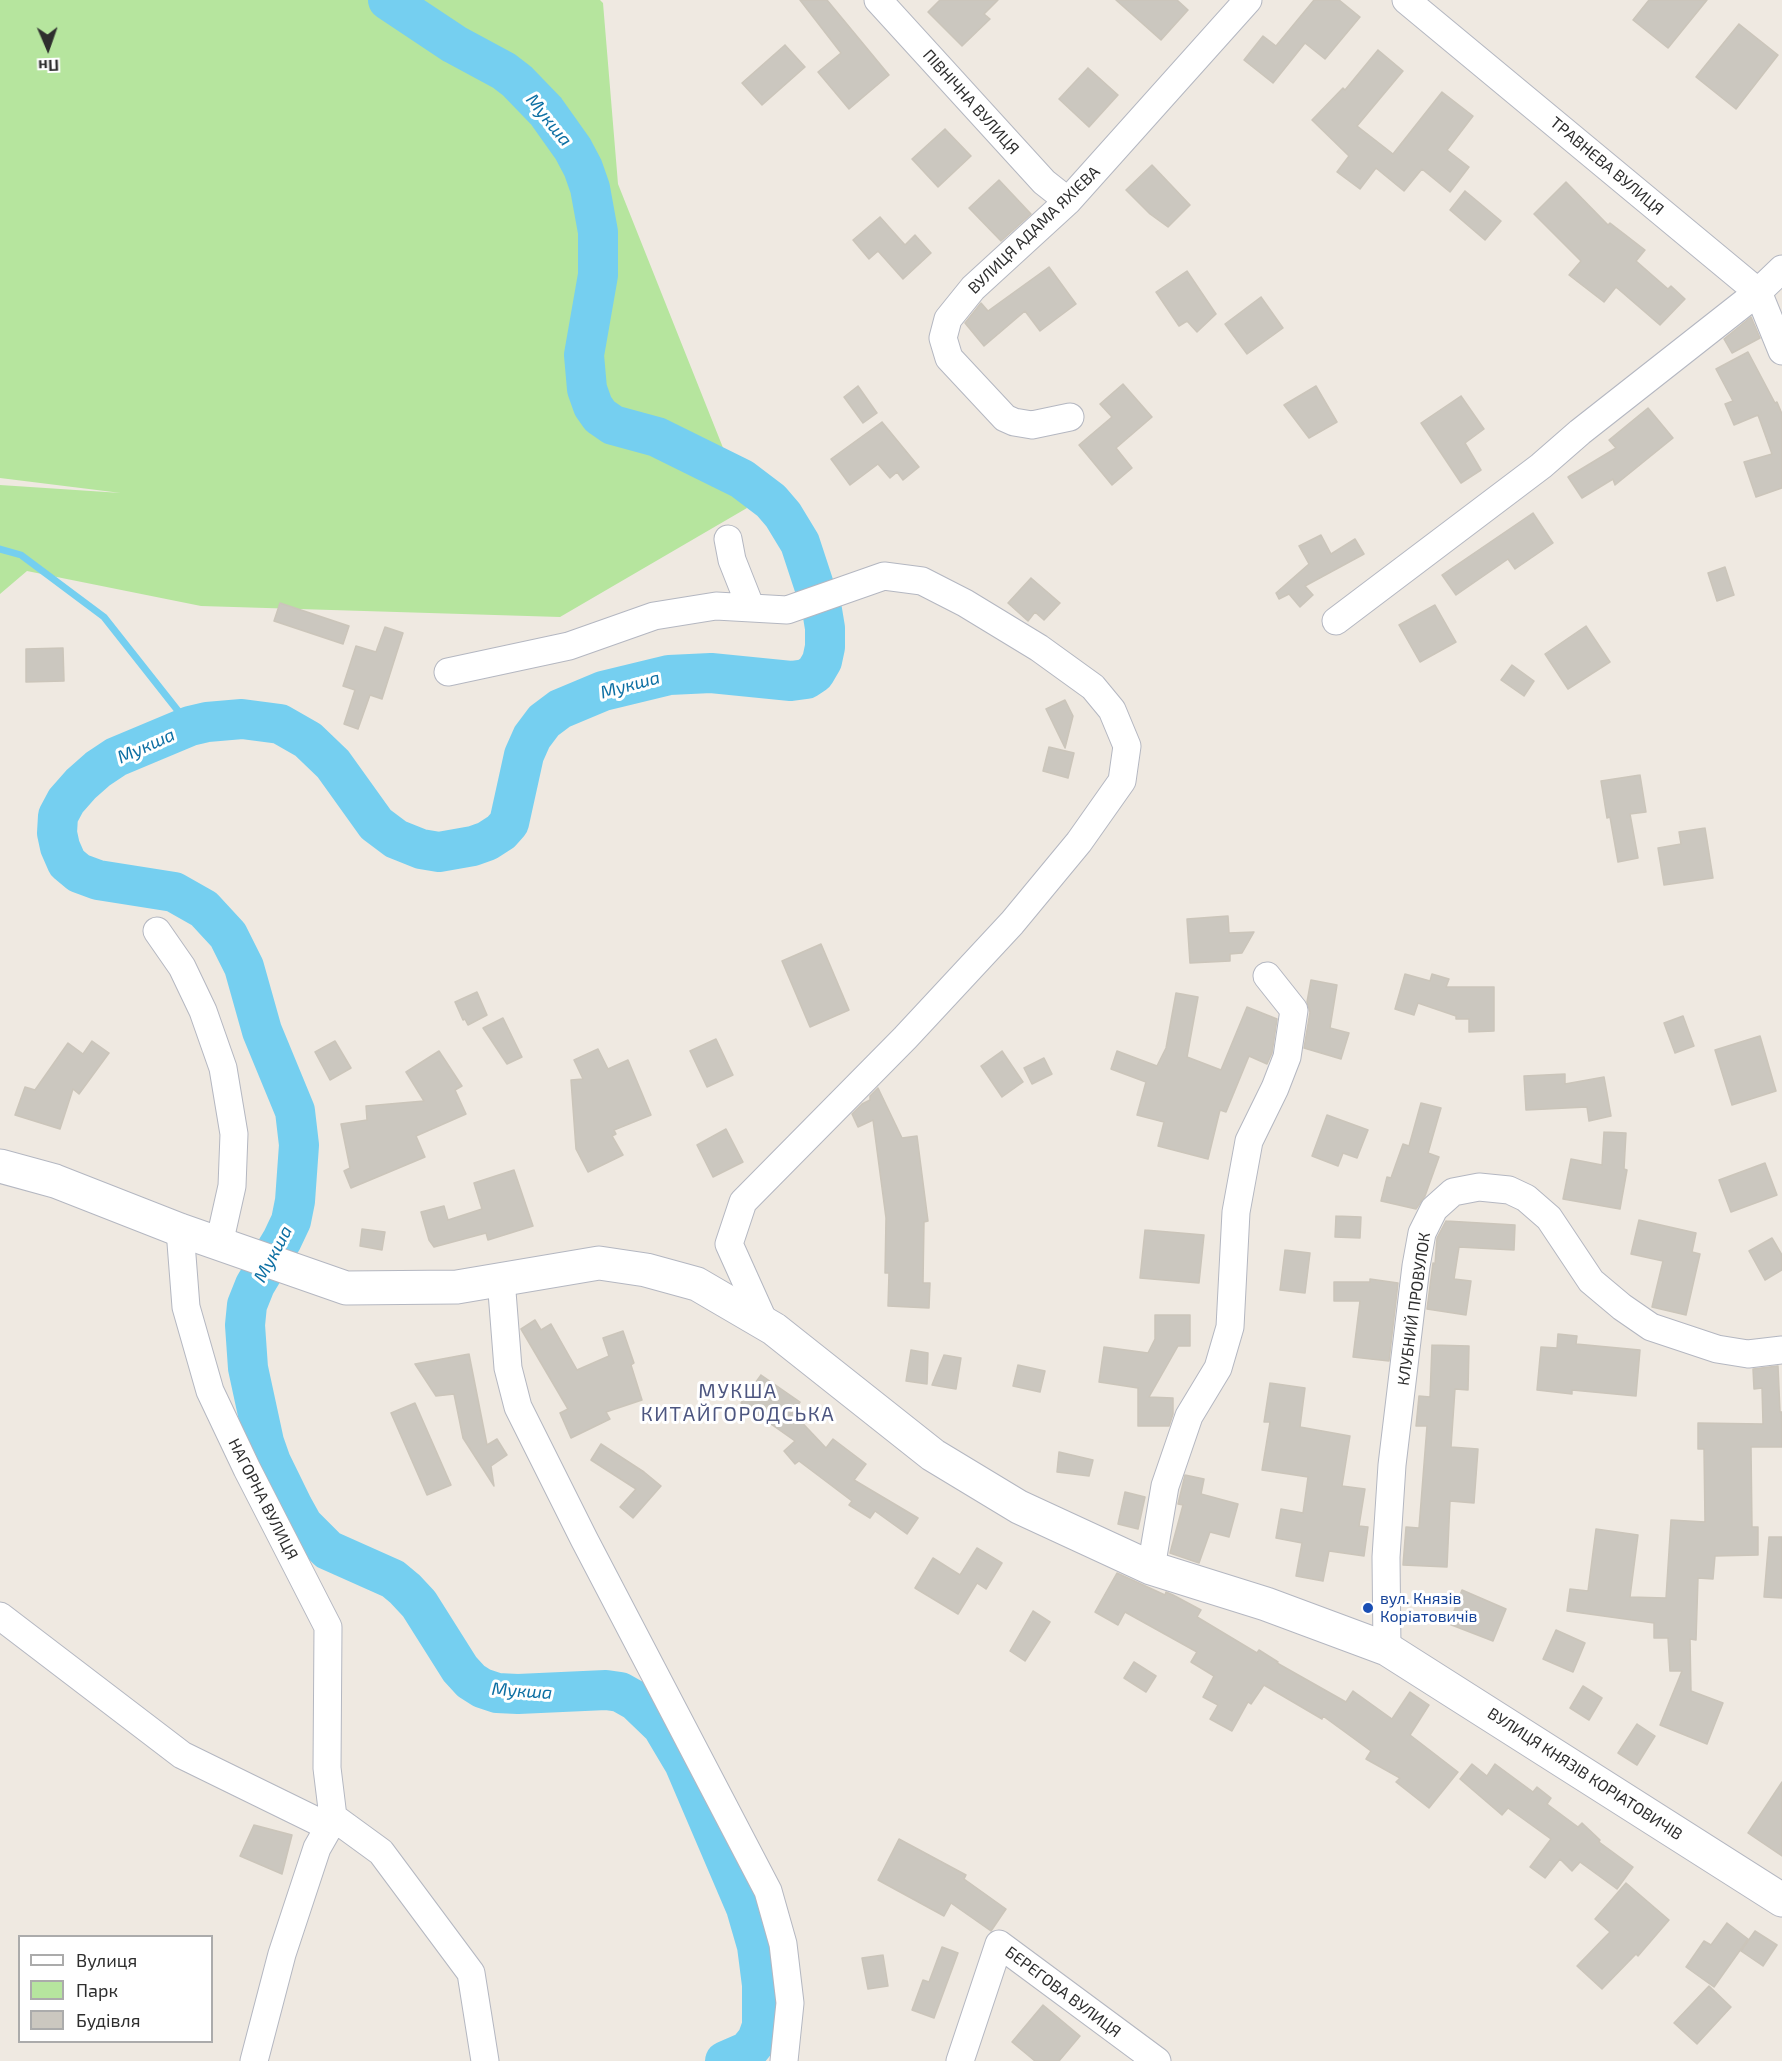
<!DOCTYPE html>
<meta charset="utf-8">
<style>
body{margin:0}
#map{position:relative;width:1782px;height:2061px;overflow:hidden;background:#efe9e1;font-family:"Exo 2",sans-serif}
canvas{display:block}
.legend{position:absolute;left:18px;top:1935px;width:195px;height:108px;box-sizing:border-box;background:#fff;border:2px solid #ababab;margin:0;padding:8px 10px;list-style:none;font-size:18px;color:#2e2e2e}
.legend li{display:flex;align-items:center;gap:12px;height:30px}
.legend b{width:30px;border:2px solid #ababab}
.north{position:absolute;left:18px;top:18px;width:60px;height:60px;-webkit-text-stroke:4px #fff;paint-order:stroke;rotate:178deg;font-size:16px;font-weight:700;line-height:24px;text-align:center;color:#2e2e2e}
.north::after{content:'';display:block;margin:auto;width:21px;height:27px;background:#2e2e2e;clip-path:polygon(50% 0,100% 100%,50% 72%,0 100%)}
</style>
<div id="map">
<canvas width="1782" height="2061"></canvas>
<ul class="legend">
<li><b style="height:8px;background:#fff"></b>Вулиця</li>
<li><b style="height:16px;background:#b6e59e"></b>Парк</li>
<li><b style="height:16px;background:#cbc7bf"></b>Будівля</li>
</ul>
<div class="north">Пн</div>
</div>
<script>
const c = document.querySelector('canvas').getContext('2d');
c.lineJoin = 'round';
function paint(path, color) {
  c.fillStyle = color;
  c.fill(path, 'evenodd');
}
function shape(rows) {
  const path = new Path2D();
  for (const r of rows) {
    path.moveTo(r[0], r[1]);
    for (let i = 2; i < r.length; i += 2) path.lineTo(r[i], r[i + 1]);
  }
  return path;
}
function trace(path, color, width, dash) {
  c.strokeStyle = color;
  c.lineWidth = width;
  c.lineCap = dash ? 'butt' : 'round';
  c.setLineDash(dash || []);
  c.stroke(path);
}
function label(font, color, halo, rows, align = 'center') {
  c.font = font + ' "Exo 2",sans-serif';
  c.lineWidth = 6;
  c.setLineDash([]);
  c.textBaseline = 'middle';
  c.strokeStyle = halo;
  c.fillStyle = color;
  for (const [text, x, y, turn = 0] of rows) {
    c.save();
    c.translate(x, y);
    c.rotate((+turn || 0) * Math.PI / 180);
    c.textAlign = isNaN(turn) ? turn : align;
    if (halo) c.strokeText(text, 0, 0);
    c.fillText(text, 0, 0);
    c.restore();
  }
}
const green = shape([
 [0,0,600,0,603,3,618,184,747,508,560,617,201,606,27,571,0,594,0,485,121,493,0,478]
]);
const stream = shape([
 [0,549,21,555,104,617,190,726]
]);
const river = shape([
 [388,0,454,44,504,71,517,81,546,111,573,149,583,168,590,188,598,232,598,275,584,355,587,389,593,406,600,416,613,425,657,437,742,479,771,501,783,515,800,543,822,610,825,628,825,647,822,661,815,673,806,679,791,681,711,673,669,675,603,691,560,709,544,721,532,737,524,755,509,823,501,832,487,841,473,846,439,852,421,849,396,839,376,824,333,764,308,740,280,724,242,719,207,722,190,726,116,757,98,769,81,784,66,801,58,816,57,833,60,847,67,863,79,873,98,880,174,892,204,909,228,935,244,967,262,1031,295,1111,299,1145,295,1201,291,1221,282,1240,255,1285,247,1305,245,1325,248,1368,264,1442,271,1462,293,1507,303,1525,328,1550,393,1579,405,1589,419,1604,460,1669,471,1681,482,1688,497,1693,518,1694,606,1690,620,1692,636,1701,662,1726,684,1763,746,1908,757,1946,762,1985,762,2026,757,2040,748,2051,725,2061]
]);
const building = shape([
 [800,0,827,0,889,75,849,109,818,72,841,53,800,0],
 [940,0,998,0,984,14,990,19,962,46,928,12,940,0],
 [1116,0,1177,0,1188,10,1161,40,1116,0],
 [1314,0,1339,0,1360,17,1325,59,1305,43,1273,83,1244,60,1263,36,1276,46,1314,0],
 [1649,0,1707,0,1668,48,1633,20,1649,0],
 [1739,24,1778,55,1736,109,1696,77,1739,24],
 [785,45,805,67,762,105,742,83,785,45],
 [1378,50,1403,71,1357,126,1393,154,1442,92,1473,116,1447,150,1469,167,1450,192,1422,169,1404,191,1376,168,1360,189,1337,172,1349,156,1312,120,1343,88,1345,90,1378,50],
 [1088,68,1118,95,1089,127,1059,99,1088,68],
 [945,129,971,156,938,187,912,159,945,129],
 [1152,165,1190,205,1168,227,1150,214,1126,190,1152,165],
 [999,180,1031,214,1001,241,969,208,999,180],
 [1566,182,1608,225,1610,223,1645,250,1636,261,1668,289,1671,286,1685,299,1660,325,1616,287,1604,302,1569,275,1581,261,1534,214,1566,182],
 [1465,191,1501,221,1485,240,1450,210,1465,191],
 [880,217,905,245,915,235,931,253,903,279,878,251,869,259,853,240,880,217],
 [1049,267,1076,304,1040,331,1025,311,984,346,965,323,981,303,988,311,1049,267],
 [1187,271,1216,314,1197,332,1187,321,1179,326,1156,292,1187,271],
 [1261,297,1283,328,1247,354,1225,324,1261,297],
 [1751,317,1760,338,1732,353,1724,339,1751,317],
 [1748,352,1775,403,1777,402,1782,414,1782,488,1756,497,1744,462,1772,454,1758,415,1734,425,1725,404,1733,401,1716,369,1748,352],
 [1123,384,1152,417,1116,448,1132,468,1112,485,1079,445,1112,417,1100,404,1123,384],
 [858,386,877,413,863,423,844,397,858,386],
 [1316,386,1337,422,1309,438,1284,405,1316,386],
 [1461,396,1484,429,1465,443,1481,470,1461,483,1421,423,1461,396],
 [1648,408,1673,438,1615,485,1613,479,1582,498,1568,477,1616,448,1609,440,1648,408],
 [882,422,919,467,903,480,897,472,890,478,878,464,850,485,831,459,882,422],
 [1533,513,1553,543,1515,569,1508,559,1456,595,1442,575,1533,513],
 [1321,535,1331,554,1355,539,1364,554,1305,586,1313,595,1300,607,1289,594,1279,599,1276,593,1309,564,1299,546,1321,535],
 [1725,567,1734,595,1717,601,1708,573,1725,567],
 [1031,578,1060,603,1044,620,1035,612,1028,621,1008,603,1031,578],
 [280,603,349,626,343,644,274,621,280,603],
 [1435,605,1456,642,1420,662,1399,625,1435,605],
 [1586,626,1610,662,1568,689,1545,654,1586,626],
 [385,627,403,633,382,699,370,695,358,729,344,724,355,690,343,686,356,646,376,652,385,627],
 [63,648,64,681,26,682,26,649,63,648],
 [1512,665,1534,681,1524,696,1501,680,1512,665],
 [1065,700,1073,716,1065,748,1046,709,1065,700],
 [1049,747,1074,753,1068,778,1043,771,1049,747],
 [1640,775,1646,812,1630,814,1638,858,1618,862,1610,817,1607,818,1601,781,1640,775],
 [1705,828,1713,878,1664,885,1658,848,1681,844,1679,832,1705,828],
 [1228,916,1229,933,1254,932,1242,953,1230,954,1230,961,1190,963,1187,919,1228,916],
 [821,944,849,1010,810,1027,782,961,821,944],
 [1405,974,1430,981,1432,974,1449,979,1446,987,1494,987,1494,1031,1469,1032,1469,1019,1456,1019,1456,1016,1418,1003,1414,1015,1395,1009,1405,974],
 [1311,980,1337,985,1330,1028,1349,1033,1341,1059,1304,1048,1310,1012,1307,1002,1311,980],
 [477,992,487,1015,468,1025,465,1019,463,1020,455,1002,477,992],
 [1176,993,1198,997,1187,1057,1221,1070,1247,1007,1277,1019,1272,1053,1267,1064,1249,1056,1226,1112,1220,1110,1208,1159,1158,1146,1164,1122,1137,1115,1146,1082,1111,1069,1117,1051,1157,1066,1166,1048,1176,993],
 [1683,1016,1694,1046,1675,1053,1664,1023,1683,1016],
 [503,1018,522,1057,507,1064,483,1028,503,1018],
 [1760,1036,1776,1091,1732,1105,1715,1050,1760,1036],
 [716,1039,733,1075,707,1087,690,1051,716,1039],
 [92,1041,109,1053,79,1094,73,1089,60,1129,15,1115,25,1087,35,1090,68,1043,83,1054,92,1041],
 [335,1041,351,1068,330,1080,315,1052,335,1041],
 [598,1049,608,1069,628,1060,651,1115,614,1130,616,1134,612,1136,623,1155,588,1172,576,1149,571,1080,583,1079,574,1060,598,1049],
 [439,1051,462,1086,455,1090,466,1114,416,1136,425,1157,351,1188,344,1171,350,1168,341,1124,367,1120,366,1106,424,1101,406,1072,439,1051],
 [1002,1051,1023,1082,1002,1097,981,1066,1002,1051],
 [1044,1058,1052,1074,1032,1084,1024,1068,1044,1058],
 [1565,1074,1565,1084,1604,1077,1611,1116,1589,1121,1587,1107,1526,1110,1524,1076,1565,1074],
 [878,1088,902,1138,917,1136,928,1221,924,1222,923,1283,930,1283,929,1308,888,1306,889,1273,885,1273,886,1218,873,1120,858,1127,852,1114,862,1104,870,1100,870,1096,878,1088],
 [1421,1103,1441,1108,1428,1153,1439,1157,1425,1196,1416,1209,1381,1201,1387,1177,1391,1178,1403,1144,1409,1146,1421,1103],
 [1327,1115,1368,1130,1357,1158,1343,1153,1338,1166,1312,1156,1327,1115],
 [726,1129,743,1162,713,1177,697,1145,726,1129],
 [1604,1132,1626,1133,1624,1169,1627,1170,1620,1209,1563,1199,1571,1159,1602,1165,1604,1132],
 [1765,1163,1777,1195,1731,1212,1719,1180,1765,1163],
 [514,1170,533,1226,488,1240,486,1233,434,1247,429,1240,421,1212,444,1206,448,1220,482,1209,474,1183,514,1170],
 [1336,1216,1361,1217,1360,1238,1335,1237,1336,1216],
 [1639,1220,1696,1233,1692,1252,1700,1254,1686,1315,1652,1307,1663,1261,1631,1254,1639,1220],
 [1446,1221,1515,1225,1514,1250,1459,1247,1454,1279,1471,1281,1466,1315,1427,1309,1433,1263,1435,1264,1437,1238,1446,1221],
 [362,1229,385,1232,382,1250,360,1246,362,1229],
 [1145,1230,1204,1235,1199,1283,1140,1278,1145,1230],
 [1772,1238,1782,1255,1782,1270,1765,1280,1749,1251,1772,1238],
 [1285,1250,1310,1253,1305,1293,1280,1290,1285,1250],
 [1370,1279,1398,1283,1389,1361,1353,1357,1360,1301,1334,1301,1334,1282,1370,1282,1370,1279],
 [1155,1315,1190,1315,1190,1346,1178,1346,1149,1397,1173,1398,1173,1414,1169,1426,1138,1426,1138,1388,1099,1382,1104,1347,1148,1353,1155,1339,1155,1315],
 [535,1320,541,1330,551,1324,577,1370,609,1356,603,1338,623,1331,634,1363,631,1365,642,1400,606,1412,610,1419,571,1438,560,1413,568,1409,521,1329,535,1320],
 [1558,1334,1577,1336,1576,1344,1640,1350,1636,1396,1572,1390,1572,1394,1537,1390,1541,1347,1557,1348,1558,1334],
 [1432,1345,1469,1346,1468,1390,1455,1389,1451,1447,1478,1449,1474,1503,1450,1501,1447,1567,1403,1565,1406,1527,1419,1528,1427,1426,1416,1426,1419,1396,1430,1397,1432,1345],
 [911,1350,928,1353,927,1384,906,1381,911,1350],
 [469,1354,487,1445,497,1439,507,1455,491,1466,494,1486,463,1438,454,1394,436,1396,415,1364,469,1354],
 [944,1355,961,1358,956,1389,932,1385,944,1355],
 [1018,1365,1045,1371,1040,1392,1013,1386,1018,1365],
 [1778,1366,1780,1412,1782,1412,1782,1447,1751,1447,1752,1527,1758,1527,1758,1555,1715,1556,1713,1579,1698,1578,1696,1640,1690,1639,1691,1691,1723,1703,1707,1744,1660,1725,1682,1671,1670,1671,1668,1638,1654,1638,1654,1623,1567,1611,1570,1589,1588,1591,1596,1529,1638,1535,1630,1597,1666,1598,1671,1520,1705,1522,1704,1449,1698,1449,1698,1423,1763,1424,1762,1388,1754,1389,1753,1369,1778,1366],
 [761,1375,800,1402,793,1413,826,1448,833,1439,866,1464,854,1480,918,1518,907,1534,875,1511,870,1518,849,1505,852,1501,799,1461,795,1464,784,1451,795,1441,741,1403,761,1375],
 [1270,1383,1305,1388,1300,1427,1350,1436,1342,1486,1365,1489,1359,1526,1368,1527,1364,1556,1329,1551,1323,1581,1296,1576,1302,1543,1276,1538,1281,1509,1303,1513,1308,1477,1262,1470,1270,1422,1264,1422,1270,1383],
 [415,1403,451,1485,427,1495,391,1413,415,1403],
 [601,1444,644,1472,661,1486,633,1518,620,1507,636,1489,591,1460,601,1444],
 [1059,1452,1093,1460,1089,1476,1057,1472,1059,1452],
 [1185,1475,1204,1479,1201,1494,1238,1504,1229,1537,1210,1532,1199,1563,1170,1553,1183,1505,1178,1504,1185,1475],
 [1125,1492,1145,1497,1138,1529,1118,1524,1125,1492],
 [1769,1537,1782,1537,1782,1598,1764,1597,1769,1537],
 [977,1548,1002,1563,986,1589,977,1583,958,1614,915,1588,933,1558,960,1575,977,1548],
 [1117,1573,1165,1595,1166,1592,1173,1595,1201,1610,1197,1617,1257,1653,1259,1650,1278,1662,1277,1663,1346,1702,1353,1691,1392,1719,1410,1692,1429,1705,1410,1735,1458,1772,1429,1808,1396,1782,1400,1778,1366,1759,1371,1751,1323,1716,1322,1719,1264,1685,1251,1704,1248,1702,1232,1731,1210,1719,1218,1705,1203,1697,1214,1676,1191,1662,1197,1652,1125,1612,1118,1625,1095,1612,1117,1573],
 [1462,1590,1506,1609,1493,1641,1449,1624,1462,1590],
 [1033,1611,1050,1622,1025,1661,1010,1651,1033,1611],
 [1556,1630,1585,1643,1573,1672,1543,1659,1556,1630],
 [1134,1662,1156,1676,1146,1692,1124,1678,1134,1662],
 [1583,1686,1602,1698,1589,1720,1570,1708,1583,1686],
 [1637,1724,1655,1736,1637,1765,1618,1753,1637,1724],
 [1472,1764,1487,1776,1495,1764,1533,1792,1537,1787,1551,1798,1547,1804,1578,1827,1582,1823,1600,1840,1599,1842,1633,1867,1617,1889,1580,1862,1572,1871,1560,1859,1545,1878,1530,1867,1551,1839,1508,1808,1502,1815,1460,1779,1472,1764],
 [1782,1782,1782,1856,1748,1833,1782,1782],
 [254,1825,292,1835,282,1874,240,1856,254,1825],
 [899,1839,966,1875,964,1879,1006,1909,991,1931,951,1903,944,1916,878,1880,899,1839],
 [1626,1883,1669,1920,1638,1956,1636,1954,1602,1989,1577,1966,1610,1932,1595,1919,1626,1883],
 [1727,1923,1748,1939,1714,1987,1686,1967,1704,1941,1711,1945,1727,1923],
 [1755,1931,1777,1945,1763,1966,1741,1951,1755,1931],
 [942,1947,958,1953,934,2018,912,2010,923,1980,929,1982,942,1947],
 [883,1955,888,1986,868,1989,862,1958,883,1955],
 [1709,1986,1731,2007,1697,2044,1674,2023,1709,1986],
 [1043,2005,1080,2036,1059,2061,1035,2061,1012,2042,1043,2005]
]);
const street = shape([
 [878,0,1044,182,1068,201],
 [1406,0,1758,292,1782,351],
 [1070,417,1032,425,1014,422,1005,418,949,358,943,338,948,319,973,288,1068,201,1248,0],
 [728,539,732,560,751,608],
 [1336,621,1541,466,1580,432,1758,292,1782,269],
 [448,672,569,646,654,616,716,606,787,610,884,576,922,581,965,603,1039,648,1093,687,1112,710,1127,746,1122,781,1079,842,1012,923,905,1038,743,1202,729,1244,765,1324],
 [157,931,182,967,203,1011,223,1068,234,1134,232,1186,219,1244],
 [180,1230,186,1307,210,1391,247,1469,328,1627,327,1768,333,1817,381,1852,471,1973,485,2061],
 [501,1279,508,1368,518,1407,584,1539,768,1891,783,1944,790,2003,784,2061],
 [1151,1568,1165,1486,1189,1416,1218,1368,1230,1327,1236,1212,1249,1141,1275,1088,1287,1057,1294,1010,1267,976],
 [0,1616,182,1755,329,1827],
 [1387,1649,1386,1557,1392,1465,1416,1266,1422,1233,1434,1209,1453,1192,1479,1187,1509,1190,1526,1198,1549,1218,1591,1281,1622,1307,1651,1327,1717,1349,1748,1354,1782,1350],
 [254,2061,282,1954,317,1848,329,1827,333,1817],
 [960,2061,999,1944,1157,2061]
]);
const secondary = shape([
 [0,1166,55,1181,180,1230,346,1288,457,1287,599,1263,646,1270,697,1284,774,1329,933,1455,1019,1507,1151,1568,1266,1604,1387,1649,1782,1900]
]);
const markers = [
 [1368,1608,6,"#1a4fb4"]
];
const streetNames = [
 ["ПІВНІЧНА ВУЛИЦЯ",971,102,48],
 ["ТРАВНЕВА ВУЛИЦЯ",1607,166,40],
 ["ВУЛИЦЯ АДАМА ЯХІЄВА",1034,230,-44],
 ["КЛУБНИЙ ПРОВУЛОК",1414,1309,-82],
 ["НАГОРНА ВУЛИЦЯ",263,1499,63],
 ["ВУЛИЦЯ КНЯЗІВ КОРІАТОВИЧІВ",1585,1774,33],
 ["БЕРЕГОВА ВУЛИЦЯ",1063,1992,37]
];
const transitNames = [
 ["вул. Князів",1380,1599],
 ["Коріатовичів",1380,1617]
];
const waterNames = [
 ["Мукша",549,120,51],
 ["Мукша",630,685,-15],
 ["Мукша",146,746,-24],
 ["Мукша",273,1254,-62],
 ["Мукша",522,1691,4]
];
const quarterNames = [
 ["МУКША",738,1391],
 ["КИТАЙГОРОДСЬКА",738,1414]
];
paint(green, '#b6e59e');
trace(stream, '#75cff0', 7);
trace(river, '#75cff0', 40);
paint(building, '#cbc7bf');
trace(building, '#cbc5ba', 1.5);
trace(street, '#b4b7c1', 29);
trace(secondary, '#b4b7c1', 35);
trace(street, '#fff', 27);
trace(secondary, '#fff', 33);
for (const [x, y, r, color] of markers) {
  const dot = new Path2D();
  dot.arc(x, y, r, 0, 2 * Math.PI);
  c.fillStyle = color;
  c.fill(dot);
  trace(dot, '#fff', 2);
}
label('16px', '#2e2e2e', '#fff', streetNames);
label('16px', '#164399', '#fff', transitNames, 'left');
label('italic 18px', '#0d6fa3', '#fff', waterNames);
c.letterSpacing = '1.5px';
label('20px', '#4d5680', '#fff', quarterNames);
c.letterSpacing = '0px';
</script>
